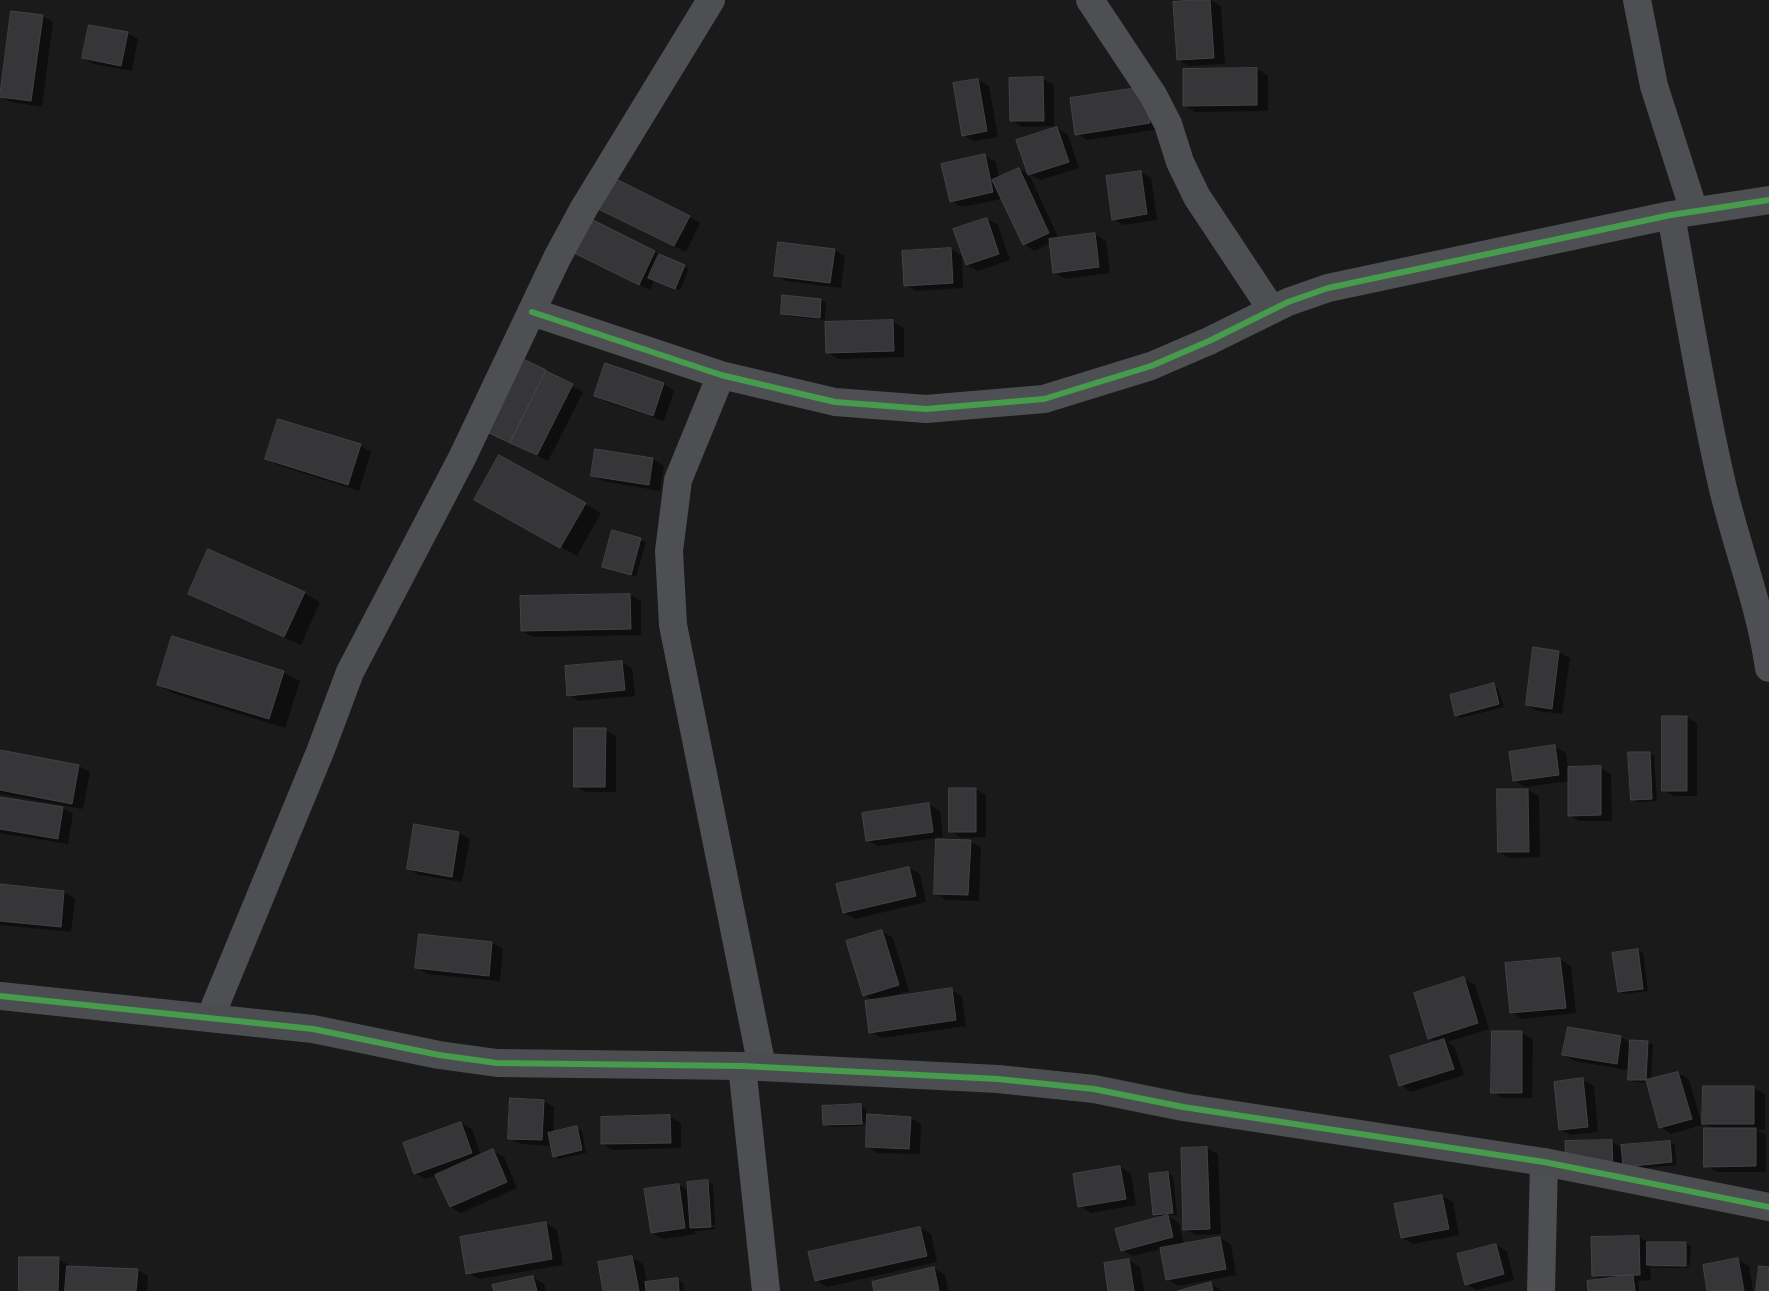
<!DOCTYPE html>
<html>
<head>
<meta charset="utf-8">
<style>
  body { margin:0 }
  canvas { display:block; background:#1a1a1a }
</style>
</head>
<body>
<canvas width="1769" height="1291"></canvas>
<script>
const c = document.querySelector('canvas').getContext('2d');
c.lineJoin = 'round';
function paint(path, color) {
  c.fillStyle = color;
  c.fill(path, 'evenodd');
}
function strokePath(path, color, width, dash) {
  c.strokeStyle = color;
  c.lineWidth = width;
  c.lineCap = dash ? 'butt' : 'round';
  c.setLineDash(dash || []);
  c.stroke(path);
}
const shadow = new Path2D(`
  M1210,0L1221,6L1225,64L1189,66L1178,60Z
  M12,12L42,16L53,22L42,107L11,102L0,96Z
  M127,33L138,39L132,71L94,64L84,58Z
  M1257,69L1268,76V111L1195,112L1184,105Z
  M1043,79L1054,85V126L1022,127L1011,120V80Z
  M978,80L989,86L998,137L974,141L963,135L955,84Z
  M1144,88L1160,129L1087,140L1077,134Z
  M1057,128L1068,135L1079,168L1040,180L1029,174L1059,239L1095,234L1106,241L1110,273L1065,279L1054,272L1051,243L1034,251L1024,244L1002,199L962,207L951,201L985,156L996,162L999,179L1019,169L1029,175L1018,141Z
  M1140,172L1151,178L1157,220L1124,225L1113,219Z
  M605,212L689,217L700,223L686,252Z
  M987,219L998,225L1010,260L978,271L967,265Z
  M951,249L962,256L963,288L916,291L905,285Z
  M834,250L845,256L841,288L786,281L775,275Z
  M655,252L689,269L680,290L654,280L650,290L586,259Z
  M821,300L826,303L825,320L787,316L782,314Z
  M893,322L904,328V357L838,359L827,352Z
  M522,360L583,392L548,461L497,436Z
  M606,365L664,384L674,391L664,421L607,402L596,396Z
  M360,445L371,452L359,491L278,465L267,459Z
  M596,450L653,459L664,466L660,491L603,481L592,475Z
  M585,504L601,513L577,556L492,509Z
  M613,532L646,542L636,577L604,566Z
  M304,593L320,602L301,645L206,603L190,594Z
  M630,595L641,601V635L533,637L522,631V597Z
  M1535,649L1559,652L1570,658L1562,714L1538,711L1527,705Z
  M621,662L632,668L635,696L579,701L569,695Z
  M283,672L300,681L285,728L175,694L158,685Z
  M1493,685L1498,688L1504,707L1461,718L1456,715Z
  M1686,717L1697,723V796H1674L1663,790Z
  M605,730L616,736V792H586L575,786Z
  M1555,747L1566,753L1568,768H1601L1611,774L1612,821H1580L1569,815V781L1525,787L1514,780Z
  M0,751L79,766L90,772L83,809L0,794Z
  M1649,753L1654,756L1657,801L1637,802L1632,799Z
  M975,789L986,795V837L961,838L951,831Z
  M1528,790L1539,796L1540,857L1510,858L1499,852Z
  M0,798L62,808L73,814L68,844L0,833Z
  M929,804L940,811L943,837L878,846L867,840Z
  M415,826L459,833L470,839L462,882L419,875L408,869Z
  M970,841L981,847L979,901L946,900L935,893Z
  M909,868L920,874L926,902L855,919L845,913Z
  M0,886L64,892L75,899L71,932L0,925Z
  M882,931L893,938L909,991L889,997V999L951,990L962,996L966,1026L882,1038L871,1032L874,1001L864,995Z
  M420,936L492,943L503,949L500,981L427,974L417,967Z
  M1638,950L1643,953L1648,991L1624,994L1619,991Z
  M1560,959L1571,966L1576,1013L1522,1019L1511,1012Z
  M1464,979L1475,985L1489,1029L1447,1042L1454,1046L1464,1075L1411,1092L1401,1085L1437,1042L1429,1038Z
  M1569,1028L1621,1037L1631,1043L1648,1042L1653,1045L1651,1080L1678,1073L1689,1079L1702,1125L1671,1134L1661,1127L1648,1083L1634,1082L1629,1079L1630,1064H1628L1627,1070L1575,1061L1564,1055Z
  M1493,1033H1522L1533,1039L1532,1098H1503L1492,1092Z
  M1583,1080L1594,1086L1598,1132L1571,1135L1560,1129Z
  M1754,1088L1765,1094V1130H1757L1766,1135V1172H1717L1706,1166L1715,1129L1704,1123Z
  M543,1101L554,1107L553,1133L576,1128L582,1131L586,1153L559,1159L554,1156L552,1146L521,1144L510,1138Z
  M861,1106L866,1109V1116L910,1118L921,1124L920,1154L878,1153L867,1146L868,1125L857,1119L856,1122L864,1126L829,1127L824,1124V1107Z
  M670,1117L681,1123V1148L613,1150L602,1144Z
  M461,1123L472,1129L481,1156L493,1151L504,1157L517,1188L461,1213L451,1207L437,1175L426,1179L415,1173Z
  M1612,1142L1622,1148L1670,1142L1675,1145L1676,1165L1578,1175Z
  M1207,1148L1218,1154L1221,1234L1196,1235L1185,1229L1182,1149Z
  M1120,1167L1131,1173L1136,1205L1091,1213L1080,1206Z
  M1168,1173L1173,1176L1177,1215L1168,1216L1179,1223L1184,1245L1220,1238L1231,1244L1236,1275L1178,1286L1167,1279L1161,1249L1133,1256L1122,1250L1161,1218L1155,1214Z
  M708,1182L713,1184L715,1225L695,1227V1229L715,1227L716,1229L695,1231L696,1234L663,1239L652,1233L679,1185L689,1191Z
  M1442,1196L1453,1202L1459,1235L1413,1244L1402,1238Z
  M546,1223L557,1230L563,1265L479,1279L468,1273Z
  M920,1228L931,1234L937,1262L827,1287L816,1280Z
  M1639,1237L1649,1243H1686L1691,1246L1690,1265L1652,1264V1267L1650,1266L1651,1280L1638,1281L1639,1291H1590L1602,1280L1593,1275Z
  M1496,1245L1507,1251L1514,1280L1477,1290L1466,1284Z
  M632,1258L643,1264L647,1283L678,1280L683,1283L684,1291H604Z
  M58,1259L69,1265V1267L137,1270L148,1276L147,1291H20Z
  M1129,1260L1140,1267L1144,1291H1109Z
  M1738,1260L1749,1266L1753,1291H1708Z
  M1652,1267H1690V1268H1653Z
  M934,1268L945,1275L948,1291H875Z
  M533,1277L544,1284L546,1291H495Z
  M1211,1284L1222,1291H1183Z`);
const building = new Path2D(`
  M1193,0H1210L1214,58L1177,60L1173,2Z
  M11,11L43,15L31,101L0,97Z
  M89,25L128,32L121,66L82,58Z
  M1257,68V105L1183,106V69Z
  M1043,77L1044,121H1010L1009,78Z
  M978,79L987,131L962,136L953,83Z
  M1144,87L1150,123L1075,135L1070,98Z
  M1057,127L1069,162L1028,175L1016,140Z
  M985,154L993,192L950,202L941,164Z
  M1019,168L1049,233L1023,245L992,180Z
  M1141,171L1147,214L1112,220L1106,176Z
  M608,175L690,216L674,246L592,206Z
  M987,218L999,254L966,265L953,229Z
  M591,219L655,251L639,285L574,253Z
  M1095,233L1099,267L1053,273L1049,239Z
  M778,242L835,249L830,283L774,276Z
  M951,248L953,283L904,286L902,251Z
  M659,254L685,265L675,289L648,278Z
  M782,295L821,299L820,318L781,314Z
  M893,320L894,351L826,353L825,322Z
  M521,358L546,370L510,443L485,431Z
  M605,363L664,383L653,416L594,396Z
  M546,371L573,384L537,455L510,443Z
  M278,419L361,444L348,485L265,459Z
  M595,449L653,458L649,485L591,476Z
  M499,455L586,503L560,548L474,500Z
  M612,530L641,538L631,575L602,567Z
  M208,549L305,592L284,637L188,594Z
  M630,594L631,629L521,631L520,596Z
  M172,636L284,671L269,719L157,685Z
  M1533,647L1559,651L1552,709L1526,705Z
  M622,661L625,690L567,696L565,666Z
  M1494,683L1499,704L1455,716L1450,695Z
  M1662,716H1687V791H1662Z
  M574,728H606L605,787H574Z
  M1555,745L1559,775L1513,781L1509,752Z
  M0,750L79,765L72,804L0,790Z
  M1628,752H1650L1652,799L1631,800Z
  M1601,766V815L1568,816V767Z
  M949,788H976V832H949Z
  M1497,789H1528L1529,852H1498Z
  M0,797L63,807L58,839L0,829Z
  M929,803L933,832L866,841L862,813Z
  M414,824L459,832L452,877L407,869Z
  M936,839L971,840L968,895L934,894Z
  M909,867L916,896L843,913L836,884Z
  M0,884L64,891L61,927L0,921Z
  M882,930L899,985L863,996L846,941Z
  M419,934L492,942L489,976L415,968Z
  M1638,949L1643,989L1618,992L1612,953Z
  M1560,958L1566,1008L1510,1013L1505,963Z
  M1464,977L1478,1023L1428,1039L1414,993Z
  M952,988L956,1020L869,1033L865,1001Z
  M1568,1027L1621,1036L1617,1064L1562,1055Z
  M1492,1031H1522V1093H1491Z
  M1444,1039L1454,1069L1399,1086L1390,1056Z
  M1630,1040L1648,1041L1646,1080H1628Z
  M1678,1072L1692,1119L1659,1128L1646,1080Z
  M1583,1078L1588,1127L1559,1130L1554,1082Z
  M1703,1086H1754V1124H1702Z
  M510,1098L544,1100L542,1140L508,1139Z
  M861,1104L862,1124L823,1125L822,1106Z
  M867,1114L911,1117L909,1149L866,1147Z
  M670,1115L671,1143L601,1144V1117Z
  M461,1122L472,1153L414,1174L403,1143Z
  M577,1126L582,1150L553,1157L548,1133Z
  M1704,1128H1756V1166L1704,1167Z
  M1612,1140L1613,1169L1566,1170L1565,1141Z
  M1670,1141L1672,1162L1623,1167L1621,1145Z
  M1207,1147L1210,1229L1183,1230L1181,1148Z
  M493,1149L507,1182L450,1207L435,1175Z
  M1120,1166L1126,1199L1078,1207L1073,1174Z
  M1168,1172L1173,1213L1153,1215L1149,1174Z
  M708,1180L711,1227L690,1228L687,1182Z
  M679,1184L685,1228L651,1233L644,1189Z
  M1442,1195L1449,1229L1401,1238L1394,1204Z
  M1168,1215L1173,1237L1121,1251L1115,1229Z
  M546,1222L552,1259L466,1274L460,1237Z
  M920,1227L927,1256L815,1281L808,1252Z
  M1639,1236L1640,1275L1592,1276L1591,1237Z
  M1220,1237L1226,1269L1166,1280L1160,1248Z
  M1647,1242H1686V1266L1647,1265Z
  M1496,1244L1504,1274L1465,1285L1457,1254Z
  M632,1256L639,1291H603L598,1262Z
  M19,1257H59L58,1291H19Z
  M1738,1258L1744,1291H1707L1703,1265Z
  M1129,1259L1134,1291H1108L1104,1263Z
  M67,1266L138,1269L136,1291H65Z
  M1759,1266L1769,1267V1291H1756Z
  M934,1267L939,1291H874L872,1282Z
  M1633,1275L1635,1291H1588L1587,1281Z
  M533,1276L537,1291H494L492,1285Z
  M678,1278L679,1291H646L645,1282Z
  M1211,1282L1213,1291H1178Z`);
const street = new Path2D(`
  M1090,0L1153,95L1168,124L1180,162L1197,197L1272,310
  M1637,0L1654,86L1694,211
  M1671,215C1687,304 1701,393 1721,480C1735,543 1760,604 1769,668
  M532,312L721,375L835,402L926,409L1044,399L1151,366L1209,341L1288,302L1328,288L1671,215L1769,200
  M721,375L678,480L669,551L673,625L762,1067
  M210,1018L320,752L350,672L462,458L557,258L584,208L711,0
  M742,1066L766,1291
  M1541,1291L1544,1162`);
const secondary = new Path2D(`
  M0,996L313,1029L439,1055L497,1063L742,1066L998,1079L1094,1089L1183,1107L1544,1162L1769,1207`);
const cycleway = new Path2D(`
  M532,312L721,375L835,402L926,409L1044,399L1151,366L1209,341L1288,302L1328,288L1671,215L1769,200
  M0,996L313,1029L439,1055L497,1063L742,1066L998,1079L1094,1089L1183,1107L1544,1162L1769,1207`);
paint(shadow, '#0007');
paint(building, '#363638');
strokePath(building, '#424346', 1);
strokePath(street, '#4e4f53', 28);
strokePath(secondary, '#4c4d51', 28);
strokePath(cycleway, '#469c4c', 6);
</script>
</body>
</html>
